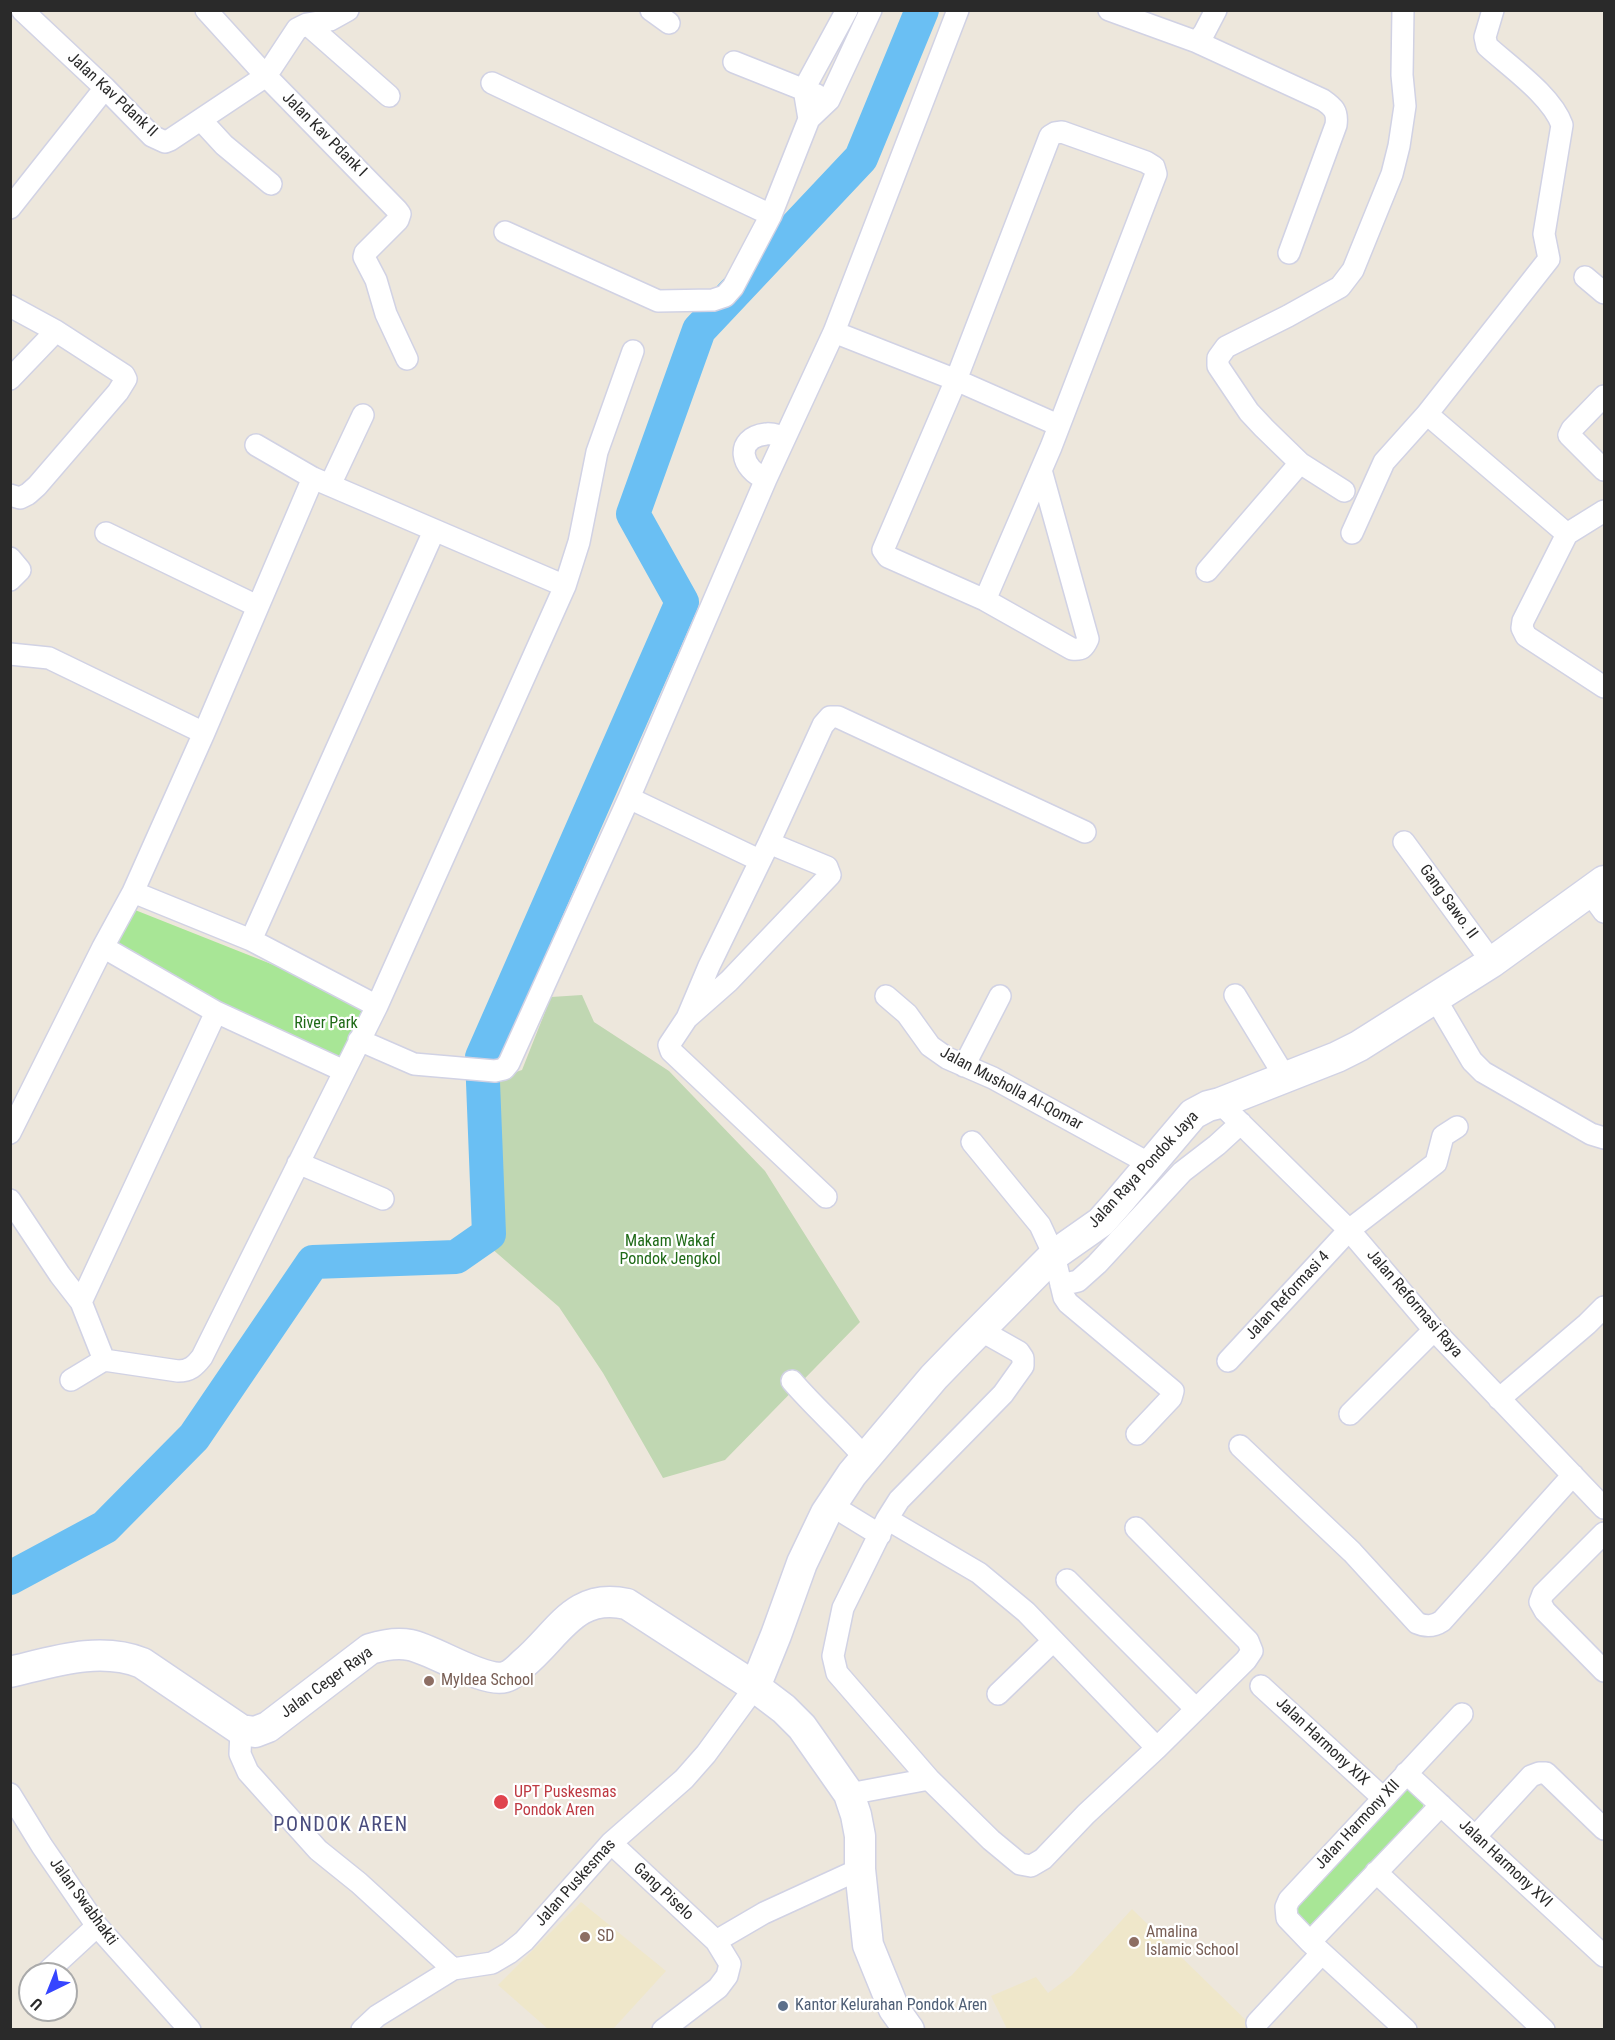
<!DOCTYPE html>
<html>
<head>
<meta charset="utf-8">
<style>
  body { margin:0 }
  #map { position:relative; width:1615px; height:2040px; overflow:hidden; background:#ede7dc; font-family:"Roboto Condensed",sans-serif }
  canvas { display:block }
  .frame { position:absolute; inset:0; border:12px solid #2a2a2a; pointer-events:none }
  .north { position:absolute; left:18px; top:1962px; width:60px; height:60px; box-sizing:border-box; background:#fff; border:2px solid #aaa; border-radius:50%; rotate:223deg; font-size:16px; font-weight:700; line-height:24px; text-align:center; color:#2a2a2a }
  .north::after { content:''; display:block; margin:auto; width:21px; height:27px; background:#3645ff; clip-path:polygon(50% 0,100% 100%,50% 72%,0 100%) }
</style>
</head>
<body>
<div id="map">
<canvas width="1615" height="2040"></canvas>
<div class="frame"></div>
<div class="north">U</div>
</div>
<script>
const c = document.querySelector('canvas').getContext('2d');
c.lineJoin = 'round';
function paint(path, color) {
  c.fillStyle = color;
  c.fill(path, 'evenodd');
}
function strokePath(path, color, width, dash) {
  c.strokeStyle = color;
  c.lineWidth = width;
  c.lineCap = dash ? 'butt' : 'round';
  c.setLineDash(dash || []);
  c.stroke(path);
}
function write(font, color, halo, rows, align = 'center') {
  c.font = font + ' "Roboto Condensed",sans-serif';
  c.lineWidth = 4.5;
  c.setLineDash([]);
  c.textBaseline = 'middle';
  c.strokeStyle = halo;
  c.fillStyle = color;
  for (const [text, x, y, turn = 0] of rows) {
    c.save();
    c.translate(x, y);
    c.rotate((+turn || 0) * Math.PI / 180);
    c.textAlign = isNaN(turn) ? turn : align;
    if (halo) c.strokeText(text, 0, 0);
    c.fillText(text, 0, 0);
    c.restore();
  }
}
const education = new Path2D(`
  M581,1902L666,1971L613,2029H548L498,1985Z
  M1132,1909L1255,2029H1007L991,1996L1036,1977L1048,1993L1072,1975Z`);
const green = new Path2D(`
  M125,906L377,1006L344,1071L103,947Z
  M1406,1785L1424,1802L1422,1810L1315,1926H1309L1290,1910Z`);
const cemetery = new Path2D(`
  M582,995L594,1022L669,1071L765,1171L860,1322L725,1460L663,1478L603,1373L559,1307L491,1248L474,1086L522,1070L551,997Z`);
const river = new Path2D(`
  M10,1578L105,1527L194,1437L313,1262L456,1257L489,1234L482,1057L682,602L633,514L699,330L861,158L922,10`);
const street = new Path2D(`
  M22,10L105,88L152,136L165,142L170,140L266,76L297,29L307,24L330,20L348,10
  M206,10L266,76L397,210L400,214L398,220L365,253L364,257L376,280L386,314L407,359
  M651,10L669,23
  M1109,10L1197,42L1204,33L1216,10
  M1493,10L1485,37L1487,46C1510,67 1552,96 1562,125L1544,234L1549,259L1427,414L1567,534
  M307,24L389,96
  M1197,42L1323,100C1333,107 1338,111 1336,125L1289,253
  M734,62L817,95
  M492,83L771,215
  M809,119L804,89L847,10
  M201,120L224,145L271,184
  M10,208L105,88
  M505,232L658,301L713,300L725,296L733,287L771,215L809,119L829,100L871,10
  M1585,277L1604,293
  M10,306L56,331L124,375L126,379L118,392L37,486L28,494L20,498L10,495
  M834,332L956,380L1058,425
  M10,379L56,331
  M1604,396L1572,429L1569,435L1604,470
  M256,445L313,478L565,586
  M766,479C741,470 733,438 766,434C772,433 779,436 785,437
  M330,485L363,415
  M1344,491L1300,463L1264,428L1249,412L1218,366V358L1226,347L1288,316L1340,287L1353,270L1392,174L1399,146L1405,106L1402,75L1403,10
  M1604,511L1567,534L1523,621L1522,628L1526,636L1604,687
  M106,533L257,606
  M1352,533L1384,462L1427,414
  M10,558L20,570L10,580
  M1207,571L1300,463
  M985,600L1051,447L1156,174L1154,167L1146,162L1062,132L1055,133L1050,136L956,380L883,550L888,557L985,600L1072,649C1082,650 1084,648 1088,639L1041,470
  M10,654L49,658L204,733
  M629,798L759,860
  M1404,842L1492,962
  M769,843L827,867L830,875L729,981L687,1018L669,1045L671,1051L826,1197
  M133,892L204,733L313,478
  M1590,893L1604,912
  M251,940L434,531
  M103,947L216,1012L344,1071
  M1235,995L1285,1077
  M886,996L907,1014L930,1046L947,1058L993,1078L1150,1164
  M1435,998L1472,1061L1483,1072L1591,1134L1604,1138
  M687,1018L709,966L769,843L823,725L830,717H838L1085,832
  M359,1040L414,1064L495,1071L504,1069L509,1063L629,798L766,479L834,332L958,10
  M964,1066L1000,996
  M1220,1103L1349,1230L1434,1330L1604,1508
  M10,1133L103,947L133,892L251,940L377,1006
  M972,1142L1040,1225L1054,1255L1064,1297L1068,1303L1173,1391L1171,1398L1137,1434
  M298,1163L383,1199
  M10,1200L60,1275L81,1302
  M1061,1285L1078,1281L1097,1264L1182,1172L1217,1145L1241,1123
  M104,1360L178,1371C190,1371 195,1366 202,1357L377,1006L565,586L579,542L597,452L633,351
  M1228,1361L1349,1230L1436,1163L1443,1136L1457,1127
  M71,1380L104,1360L81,1302L216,1012
  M792,1381C815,1408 842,1431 865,1458
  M1499,1399L1587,1324L1604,1307
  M1350,1414L1434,1330
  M1240,1446L1352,1552L1417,1623C1426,1627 1433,1627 1442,1621L1573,1475
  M831,1505L880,1535
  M887,1519L979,1573L1026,1612L1157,1748
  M1604,1533L1543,1594L1540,1602L1545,1611L1604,1671
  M1067,1580L1196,1709
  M1261,1686L1383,1798
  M998,1694L1053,1641
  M241,1730L240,1754L248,1772L318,1850L359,1883L453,1969
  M1406,1773L1604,1956
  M929,1779L837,1673L833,1656L843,1608L887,1519L899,1500L1003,1394L1023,1366V1358L1019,1352L980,1330
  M10,1794L42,1846L97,1926L190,2030
  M849,1794L929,1779L991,1840L1020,1864L1031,1866L1043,1859L1086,1814L1157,1748L1246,1660L1252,1651L1248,1641L1136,1528
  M1475,1837L1531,1776L1539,1773H1546L1604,1829
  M611,1843L716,1941L730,1964L727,1976L718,1988L663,2030
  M1376,1872L1544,2030
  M716,1941L764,1913L860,1869
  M1310,1942L1441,1805
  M45,1974L97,1926
  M1257,2023L1322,1953
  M362,2030L377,2016L453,1969L492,1963L509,1953L524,1941L611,1843L684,1779L706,1754L755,1687
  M1406,2030L1310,1942L1287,1918L1286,1907L1289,1900L1462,1714`);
const secondary = new Path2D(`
  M10,1672C53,1662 99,1646 142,1663L241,1730L255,1732L268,1727L370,1649C383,1645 396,1642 410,1645C435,1650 483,1683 505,1677C512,1675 518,1669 523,1664C559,1634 574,1592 627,1604L755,1687L784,1709L802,1727L849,1794L856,1815L860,1836V1869L868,1945L894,2009L909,2030
  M755,1687L776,1635L802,1563L826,1513L852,1474L934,1377L965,1345L1054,1255L1101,1222L1116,1205L1193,1114L1208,1106L1220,1103L1337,1057L1359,1046L1492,962L1604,881`);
const markers = [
  [429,1681,6,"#8d6e63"],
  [501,1802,8,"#e0444e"],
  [585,1937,6,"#8d6e63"],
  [1134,1942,6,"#8d6e63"],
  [783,2006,6,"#5c6f8a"]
];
const streetNames = [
  ["Jalan Kav Pdank II",112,95,43],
  ["Jalan Kav Pdank I",324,135,45],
  ["Gang Sawo. II",1448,902,54],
  ["Jalan Musholla Al-Qomar",1011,1089,28],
  ["Jalan Raya Pondok Jaya",1144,1170,-47],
  ["Jalan Reformasi 4",1288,1296,-47],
  ["Jalan Reformasi Raya",1414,1304,49],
  ["Jalan Ceger Raya",327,1683,-36],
  ["Jalan Harmony XIX",1322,1742,43],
  ["Jalan Harmony XII",1358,1825,-47],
  ["Jalan Harmony XVI",1505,1864,43],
  ["Jalan Puskesmas",576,1883,-48],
  ["Gang Piselo",663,1892,43],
  ["Jalan Swabhakti",83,1902,54]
];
const parkNames = [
  ["River Park",326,1024],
  ["Makam Wakaf",670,1242],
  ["Pondok Jengkol",670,1260]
];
const educationNames = [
  ["MyIdea School",441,1681],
  ["Amalina",1146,1933],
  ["Islamic School",1146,1951],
  ["SD",597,1937]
];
const healthNames = [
  ["UPT Puskesmas",514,1793],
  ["Pondok Aren",514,1811]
];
const serviceNames = [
  ["Kantor Kelurahan Pondok Aren",795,2006]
];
const quarterNames = [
  ["PONDOK AREN",341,1826]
];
paint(education, '#efe7ca');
paint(green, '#a8e696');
paint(cemetery, '#c0d7b2');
strokePath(river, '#6abff3', 34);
strokePath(street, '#d1d2e4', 24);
strokePath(secondary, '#d1d2e4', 33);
strokePath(street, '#fff', 21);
strokePath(secondary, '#fff', 30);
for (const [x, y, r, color] of markers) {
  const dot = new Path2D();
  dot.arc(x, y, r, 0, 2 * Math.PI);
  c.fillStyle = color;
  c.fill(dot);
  strokePath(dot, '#fff', 2);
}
write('16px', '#2a2a2a', '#fff', streetNames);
write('16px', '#1f6a17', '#fff', parkNames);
write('16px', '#785e54', '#fff', educationNames, 'left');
write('16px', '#be3a42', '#fff', healthNames, 'left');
write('16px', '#4e5e75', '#fff', serviceNames, 'left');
c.letterSpacing = '1.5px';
write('20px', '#494c7d', '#fff', quarterNames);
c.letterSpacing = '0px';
</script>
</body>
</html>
